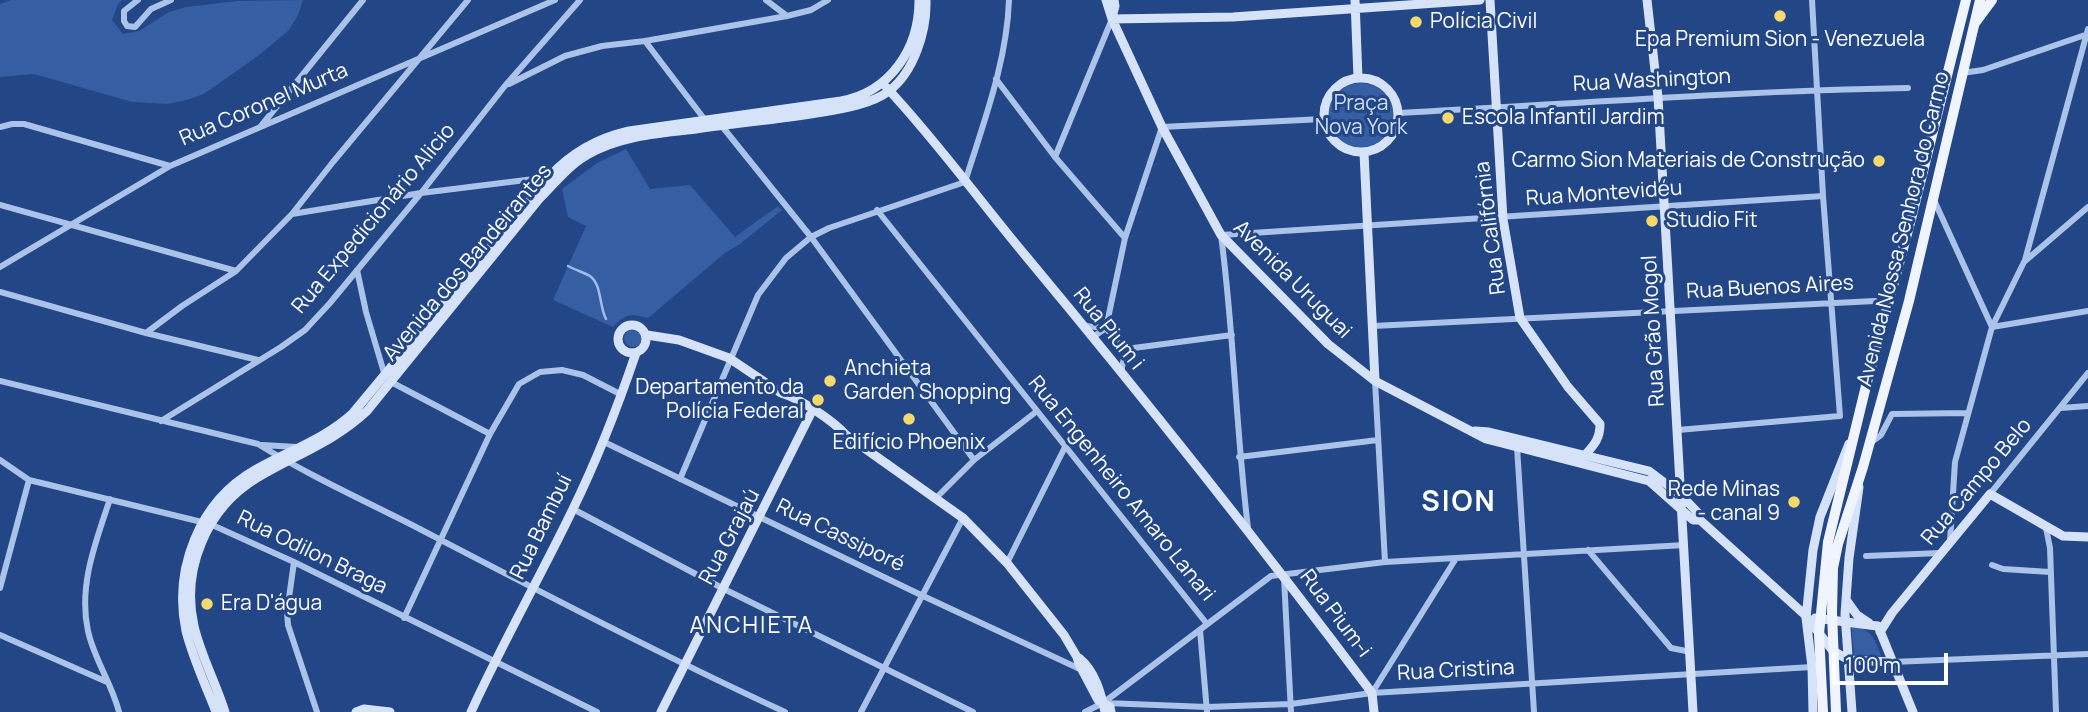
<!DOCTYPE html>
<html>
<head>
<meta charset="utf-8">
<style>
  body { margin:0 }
  #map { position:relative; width:2088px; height:712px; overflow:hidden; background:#224686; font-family:Manrope,sans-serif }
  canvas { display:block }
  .scale { position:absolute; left:1832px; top:653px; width:116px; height:32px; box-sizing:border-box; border:4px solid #fff; border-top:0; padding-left:9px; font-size:21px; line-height:24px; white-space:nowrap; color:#fff; -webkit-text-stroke:5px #224686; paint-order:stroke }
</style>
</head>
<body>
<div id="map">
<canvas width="2088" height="712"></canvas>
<div class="scale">100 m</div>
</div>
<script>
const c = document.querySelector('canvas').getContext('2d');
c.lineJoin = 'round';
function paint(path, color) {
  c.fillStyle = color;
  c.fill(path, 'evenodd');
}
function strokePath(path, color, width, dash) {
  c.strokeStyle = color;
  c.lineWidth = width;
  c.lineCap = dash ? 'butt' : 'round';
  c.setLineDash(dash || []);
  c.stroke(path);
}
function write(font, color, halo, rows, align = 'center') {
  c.font = font + ' Manrope,sans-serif';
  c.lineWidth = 6;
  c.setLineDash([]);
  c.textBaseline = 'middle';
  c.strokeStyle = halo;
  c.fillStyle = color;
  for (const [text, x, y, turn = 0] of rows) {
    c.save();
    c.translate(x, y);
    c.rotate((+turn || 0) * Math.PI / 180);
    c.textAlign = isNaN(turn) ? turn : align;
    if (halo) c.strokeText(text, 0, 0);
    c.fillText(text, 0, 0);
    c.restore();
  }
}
const green = new Path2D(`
  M11,0H122L118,4L112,20L123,34L139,31L169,12L186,7L237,1L303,0L298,15L289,30L262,53L204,94L187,100L168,104L132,102L34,74L0,77V4Z
  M1328 116a33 33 0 1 1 66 0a33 33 0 1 1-66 0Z
  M626,149L650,189L690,185L735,237L778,206L782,210L740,244L725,253L648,318C629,313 626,314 613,327L553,300L586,226L568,217L562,189L597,163Z
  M624 338a9 9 0 1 1 18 0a9 9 0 1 1-18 0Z
  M1851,625C1870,628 1876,639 1881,656L1854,655Z`);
const stream = new Path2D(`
  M568,266C575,270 583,272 590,276C602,285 599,306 606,319`);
const street = new Path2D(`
  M138,0L124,11V21L127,26L135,27L151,9L171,0
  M766,0L787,16
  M645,41L705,120
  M1962,73L1983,70L2085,35
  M996,79L1055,157L1125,238
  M509,84L565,56L602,46L645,41L787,16L811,10L828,0
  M1399,113C1569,104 1738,91 1908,88
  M721,125L811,237L974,460
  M261,126L363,0
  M0,127L12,124H24L170,166
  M1055,157L1112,19
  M1934,200L1992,327L2088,311
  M0,205L236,271
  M877,210L1207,624
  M292,214L421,193L550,177
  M2025,260L2088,29
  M0,267L170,166L555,0
  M357,270L366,312L385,376
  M0,292L146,333L258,360
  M1085,326L1106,328
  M1373,326L1875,301
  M1106,328L1120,345L1126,349L1232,335
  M146,333L182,306L236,271L292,214L333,162L468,0
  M1093,337L1106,328L1125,238L1162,127L1323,119
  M1121,372L1126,349
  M0,381L258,444C308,475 361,499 414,526C537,590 659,654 785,712
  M1375,381L1385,562
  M391,382L490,434
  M2061,408L2088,406
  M161,421L281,347L305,330L330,303L421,193L504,87L580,0
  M1678,430L1840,416L1823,196L1812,0
  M602,441L921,595L1082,670
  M1870,443L1881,435L1892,414L1967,413
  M262,445L297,447
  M1517,447L1534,712
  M1239,457L1378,440
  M0,460L29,480L210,524L294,562L597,712
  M680,479L758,295L786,258L811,237L829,228L965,182C983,124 1007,62 1009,0
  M1990,494L2088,373
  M110,499C96,541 78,586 88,631C94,659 112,684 119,712
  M935,499L974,460L1037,411
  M573,509L722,588L973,712
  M1248,528C1236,431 1234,333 1221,235L1823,196
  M2046,528L2050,548L2056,712
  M1950,541L1955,462L1992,327L2024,262L2088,207
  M1588,550L1671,648L1691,652
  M1866,556L1941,553
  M294,562L287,612L288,625L317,712
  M1007,563L1065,447
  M1992,565L2003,569L2050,572
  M1284,578L1291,712
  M0,588L29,480
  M404,618L490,434L519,384L540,372L562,370L583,375L622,395
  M1200,630L1207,712
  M0,635L107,682
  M1892,662L2088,654
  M1372,693L1455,560
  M1105,703L1207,707L1291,704L1372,693L1812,667
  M861,712L963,518
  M1085,712L1103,703L1271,576L1385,562L1685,545`);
const secondary = new Path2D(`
  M1106,0L1112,19L1162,127L1221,235L1328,344L1375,381L1486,439L1649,481L1693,520H1700
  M1355,0L1358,78
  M1490,0L1503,219L1520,318L1568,387L1600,424C1600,438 1595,444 1586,454
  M1647,0L1658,97L1693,712
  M1112,17L1115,6L1114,0
  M1112,19L1233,17L1480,0
  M1324 115a37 37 0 1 1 74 0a37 37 0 1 1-74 0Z
  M886,87C936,140 979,200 1025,255C1144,398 1260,544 1372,693L1374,712
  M1364,153L1375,381
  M618 339a14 14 0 1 1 28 0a14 14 0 1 1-28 0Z
  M647,335L679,340L729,358L781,393C801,399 832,420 846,435L963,518L1007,563L1064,635L1077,657L1079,664L1098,700L1110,707L1111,712
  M1475,431L1489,432L1649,471L1682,496L1699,514L1700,520L1804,614L1833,651L1849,660L1892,662
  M1847,601L1857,615L1869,623
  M1815,618L1877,626
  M1878,626L1913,712
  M1880,632L1892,613L1990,494L2063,536L2088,537
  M1079,658C1095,671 1101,693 1105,712
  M216,712C206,686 193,659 186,631C173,569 199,502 255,470C288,451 325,439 353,413L549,177C570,154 598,138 629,131L841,101C890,92 919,49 919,0
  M225,712C216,683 201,656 194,626C181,569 207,508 257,478C295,455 334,442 367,411L540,198C555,183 569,165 587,155C619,136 660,133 696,129C738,123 781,119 823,112C843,109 872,104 889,91C914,72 927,31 926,0
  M356,712L364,709L390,712
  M471,712C502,644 539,579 572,511C597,460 618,406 636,353
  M661,712L810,415
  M1813,712L1812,667L1806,618L1813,550L1820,517L1849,444
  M1852,712L1845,614L1849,558L1859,487`);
const primary = new Path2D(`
  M1975,23L1992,0
  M1823,712L1819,634L1828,542L1866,386L1911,219L1966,0
  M1836,712L1832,613L1833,568L1838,544L1863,467L1909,301L1980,0`);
const markers = [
  [1780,16,7,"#f6d96d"],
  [1416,22,7,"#f6d96d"],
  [1448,118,7,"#f6d96d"],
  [1879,161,7,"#f6d96d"],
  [1652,221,7,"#f6d96d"],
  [830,381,7,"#f6d96d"],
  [818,400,7,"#f6d96d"],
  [909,419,7,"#f6d96d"],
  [1794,502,7,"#f6d96d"],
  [207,604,7,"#f6d96d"]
];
const poiNames = [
  ["Polícia Civil",1430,22],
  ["Epa Premium Sion - Venezuela",1780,40,"center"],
  ["Escola Infantil Jardim",1462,118],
  ["Carmo Sion Materiais de Construção",1865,161,"right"],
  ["Studio Fit",1666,221],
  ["Anchieta",844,369],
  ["Garden Shopping",844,393],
  ["Departamento da",804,388,"right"],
  ["Polícia Federal",804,412,"right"],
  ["Edifício Phoenix",909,443,"center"],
  ["Rede Minas",1780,490,"right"],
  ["- canal 9",1780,514,"right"],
  ["Era D'água",221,604]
];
const streetNames = [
  ["Rua Washington",1652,81,-3],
  ["Rua Coronel Murta",264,105,-23],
  ["Rua Montevidéu",1604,194,-4],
  ["Rua Expedicionário Alicio",374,219,-50],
  ["Rua Califórnia",1491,228,-97],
  ["Avenida Nossa Senhora do Carmo",1904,229,-76],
  ["Avenida dos Bandeirantes",468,263,-50],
  ["Avenida Uruguai",1292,280,45],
  ["Rua Buenos Aires",1770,288,-3],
  ["Rua Pium i",1108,329,51],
  ["Rua Grão Mogol",1654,331,-93],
  ["Rua Campo Belo",1977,482,-50],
  ["Rua Engenheiro Amaro Lanari",1121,489,51],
  ["Rua Bambuí",542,527,-64],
  ["Rua Cassiporé",840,536,26],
  ["Rua Grajaú",730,537,-62],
  ["Rua Odilon Braga",312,553,26],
  ["Rua Pium-i",1335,614,53],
  ["Rua Cristina",1456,671,-3]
];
const parkNames = [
  ["Praça",1361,104],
  ["Nova York",1361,128]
];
const neighbourhoodNames = [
  ["ANCHIETA",752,627]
];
const districtNames = [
  ["SION",1459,503]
];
paint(green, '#355ea3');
strokePath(stream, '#9fbceb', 2.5);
strokePath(street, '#abc3e9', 6);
strokePath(secondary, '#d6e2f8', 9);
strokePath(primary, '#eff4fe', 10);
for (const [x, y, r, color] of markers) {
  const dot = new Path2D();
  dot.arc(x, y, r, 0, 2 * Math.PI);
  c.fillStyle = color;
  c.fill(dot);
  strokePath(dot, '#224686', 2.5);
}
write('21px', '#fff', '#224686', poiNames, 'left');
write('21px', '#fff', '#224686', streetNames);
write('21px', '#d0def7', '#224686', parkNames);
c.letterSpacing = '2px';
write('23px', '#fff', '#224686', neighbourhoodNames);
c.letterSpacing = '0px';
c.letterSpacing = '2px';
write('bold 28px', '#fff', '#224686', districtNames);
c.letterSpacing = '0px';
</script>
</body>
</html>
